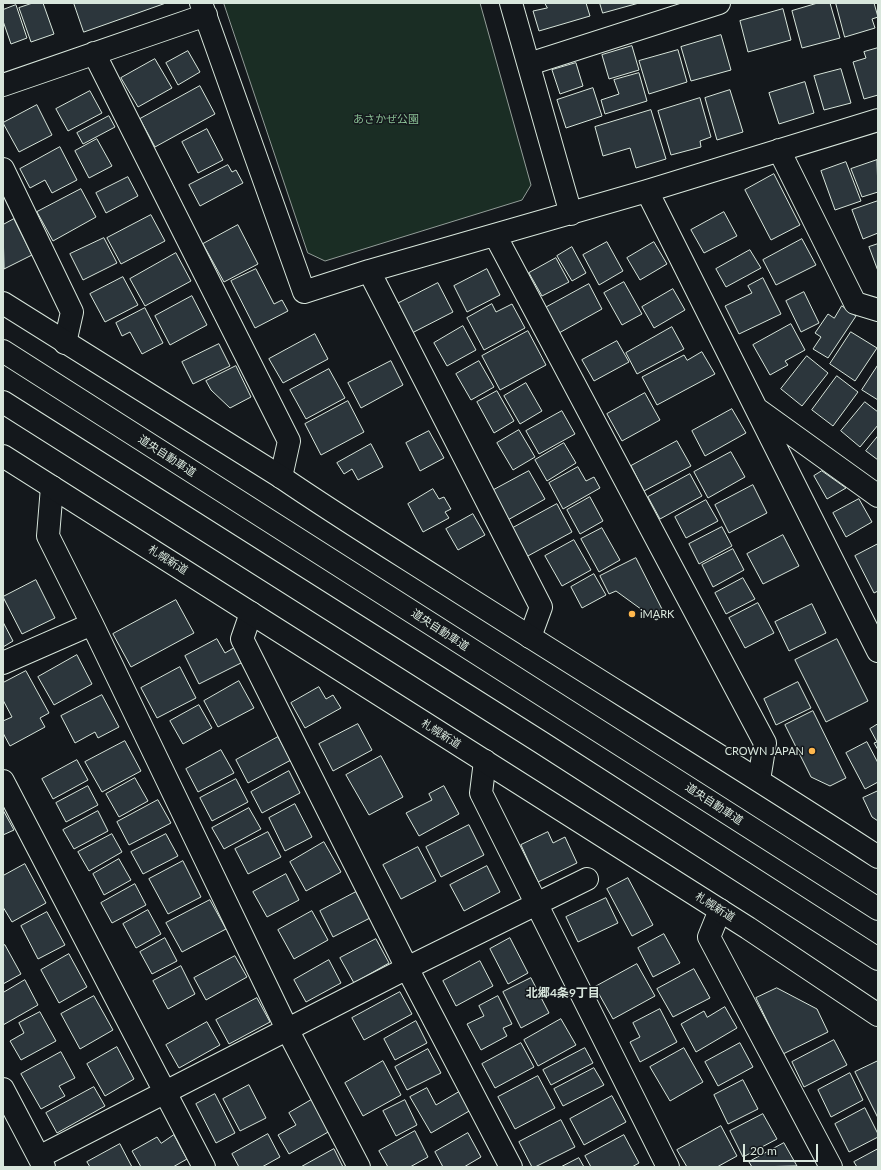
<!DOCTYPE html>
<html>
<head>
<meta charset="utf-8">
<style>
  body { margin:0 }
  #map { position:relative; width:881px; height:1170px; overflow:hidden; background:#14181c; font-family:Lato,sans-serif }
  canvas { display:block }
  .frame { position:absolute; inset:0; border:4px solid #d8e6dc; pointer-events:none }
  .scale { position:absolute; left:743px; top:1144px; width:75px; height:18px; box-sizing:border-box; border:2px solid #d8e6dc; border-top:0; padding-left:5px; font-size:12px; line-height:14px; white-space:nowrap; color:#d8e6dc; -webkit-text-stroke:3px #14181c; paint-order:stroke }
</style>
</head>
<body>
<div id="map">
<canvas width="881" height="1170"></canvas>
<div class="frame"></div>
<div class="scale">20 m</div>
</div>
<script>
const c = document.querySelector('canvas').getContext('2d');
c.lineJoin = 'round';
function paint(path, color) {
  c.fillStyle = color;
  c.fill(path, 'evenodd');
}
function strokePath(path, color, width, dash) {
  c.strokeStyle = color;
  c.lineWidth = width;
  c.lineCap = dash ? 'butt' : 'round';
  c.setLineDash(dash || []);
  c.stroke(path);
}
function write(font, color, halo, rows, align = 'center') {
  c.font = font + ' Lato,"Noto Sans JP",sans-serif';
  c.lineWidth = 3;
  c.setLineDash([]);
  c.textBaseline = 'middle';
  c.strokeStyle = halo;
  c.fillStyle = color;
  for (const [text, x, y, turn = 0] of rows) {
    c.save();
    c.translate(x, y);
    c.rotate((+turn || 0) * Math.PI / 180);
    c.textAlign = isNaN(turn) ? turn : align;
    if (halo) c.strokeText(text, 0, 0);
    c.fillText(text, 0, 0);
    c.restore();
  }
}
const green = new Path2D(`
  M224,3H480L531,185L522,200L325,261L308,253Z`);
const building = new Path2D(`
  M33,3H43L54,34L31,42L19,8Z
  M74,3H166L84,32Z
  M545,3H586L590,16L539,31L533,11L547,8Z
  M600,3H639L603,13Z
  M818,3H830L840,38L802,48L792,11Z
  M836,3H874L878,17L872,19L875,28L845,37Z
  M16,5L27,38L11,44L3,21V10Z
  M783,9L791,40L748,52L740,21Z
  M721,35L731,70L691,81L681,47Z
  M632,46L639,70L609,79L602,55Z
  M878,48V95L864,99L853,62L866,58L864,52Z
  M678,50L687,82L649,94L639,61Z
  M188,51L200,72L178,85L166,63Z
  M155,59L172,88L138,107L121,78Z
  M576,63L583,86L560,94L552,70Z
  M841,69L851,103L824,110L814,76Z
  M639,73L647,101L605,114L601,100L619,94L614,80Z
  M805,82L814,113L779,124L769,93Z
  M200,86L215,114L155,147L140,119Z
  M593,88L602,116L566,128L557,100Z
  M730,90L743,132L717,140L705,98Z
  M90,91L102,113L68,131L56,109Z
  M700,98L711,137L700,141L701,147L671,155L658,111Z
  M37,105L52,135L19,152L3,123Z
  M651,110L666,159L636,168L630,148L603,156L595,127Z
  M109,116L115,127L83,144L77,133Z
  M207,129L223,160L198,173L182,142Z
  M97,139L112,166L89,178L75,151Z
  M60,147L77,180L52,193L45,180L30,188L20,169Z
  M877,160L878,192L862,197L851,169Z
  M846,162L861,201L835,210L821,171Z
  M228,165L232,172L236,170L243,183L200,206L189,185Z
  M774,174L800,225L771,240L745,190Z
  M128,177L138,196L106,213L96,193Z
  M81,189L96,217L53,241L37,212Z
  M878,201V233L863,239L852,210Z
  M724,212L737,236L704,253L691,230Z
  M151,215L165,241L121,264L107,238Z
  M14,219L32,255L4,269L3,225Z
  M238,225L258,264L224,282L203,244Z
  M104,238L117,263L83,280L70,254Z
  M802,239L816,265L776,285L763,260Z
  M607,242L623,271L599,285L583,255Z
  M654,242L667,264L640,280L627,258Z
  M878,244V271L869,247Z
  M572,247L586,273L572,281L557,256Z
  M750,250L761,268L726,287L716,269Z
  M176,253L191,281L145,306L130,279Z
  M556,258L569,282L542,296L529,273Z
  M256,269L274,304L282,300L288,311L255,328L231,281Z
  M487,269L500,295L467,312L454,286Z
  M123,277L138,305L105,322L90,294Z
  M763,278L781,314L739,334L725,306L752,293L748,286Z
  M624,282L642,314L622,325L604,293Z
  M438,283L453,312L412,333L397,304Z
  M589,284L602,309L559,333L545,308Z
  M673,289L685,310L654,328L642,307Z
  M804,292L819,323L801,332L786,301Z
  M192,296L207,325L170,345L155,316Z
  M492,304L496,312L512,304L525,328L484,350L467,318Z
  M842,306L856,316L828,358L813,349L821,337L815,333L828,314L834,318Z
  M145,308L163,343L142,354L130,332L122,336L116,323Z
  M791,324L805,350L785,361L788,365L770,375L753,345Z
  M463,326L476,350L447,366L434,343Z
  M672,327L684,349L637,374L626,353Z
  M528,331L546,365L500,390L482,356Z
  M851,332L877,348L855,381L830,364Z
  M315,334L328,359L283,383L269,359Z
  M617,341L629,362L594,381L582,360Z
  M219,344L230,366L193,384L182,362Z
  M702,352L715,374L657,405L642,377L684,355L687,360Z
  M807,356L828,373L802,406L781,389Z
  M391,361L403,385L361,408L348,383Z
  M479,361L494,387L471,400L456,374Z
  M878,365V400L862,390Z
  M236,366L251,397L230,408L211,390L206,381Z
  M329,369L345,398L306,419L290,390Z
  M837,376L858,392L833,426L812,410Z
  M526,383L542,411L520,424L504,396Z
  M497,391L514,421L494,433L477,402Z
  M645,393L660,420L622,441L607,414Z
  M348,401L364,432L321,455L305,424Z
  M865,402L878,412V425L860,447L841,431Z
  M732,409L746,433L705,456L692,431Z
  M562,411L575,434L539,454L526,431Z
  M519,430L535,457L513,470L497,443Z
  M429,431L444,458L420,471L406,443Z
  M878,436V460L866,451Z
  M677,441L691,466L644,491L631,466Z
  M564,443L576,463L547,481L535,460Z
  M371,444L383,467L358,480L352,469L344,474L337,463Z
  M731,452L745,477L708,498L694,472Z
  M578,467L586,481L594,477L600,488L563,509L549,483Z
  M529,471L545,499L506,521L490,492Z
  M822,471L846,488L827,499L814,476Z
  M690,474L702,496L660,519L648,497Z
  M753,485L767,513L729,533L715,505Z
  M433,489L439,499L444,497L451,509L445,512L449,518L423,532L408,504Z
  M590,497L603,521L580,534L567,510Z
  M859,499L872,522L846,537L833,513Z
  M706,500L718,521L686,538L675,517Z
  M557,504L572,532L526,557L511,529Z
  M473,514L485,535L458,550L446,529Z
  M722,527L732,546L699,564L689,544Z
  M602,528L620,560L599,572L581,539Z
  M783,535L799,566L763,584L747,554Z
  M574,540L591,570L562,586L545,556Z
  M878,544V591L874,593L855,556Z
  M733,549L744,570L713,587L702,565Z
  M636,558L665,615L656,620L616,591L609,594L600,576Z
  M594,574L606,595L582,608L571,587Z
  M743,578L755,599L726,614L715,593Z
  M36,580L55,618L22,634L3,597Z
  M176,600L194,633L131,667L113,634Z
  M758,603L774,633L745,648L729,618Z
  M812,604L826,633L789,651L775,622Z
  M3,622L13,641L3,647Z
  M217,639L225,653L237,646L245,661L199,684L185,656Z
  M837,639L868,701L826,722L795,660Z
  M77,655L92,684L54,705L38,677Z
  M180,667L196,698L157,718L141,688Z
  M26,671L49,713L40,718L45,727L10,746L3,733V721L12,717L3,700V683Z
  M239,681L254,708L218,727L204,701Z
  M798,682L811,708L776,725L764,699Z
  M319,687L326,699L333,695L341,708L305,728L291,703Z
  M102,695L119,727L98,738L95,732L75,743L61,716Z
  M199,705L212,728L183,744L170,721Z
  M813,711L846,778L830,786L811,777L785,725Z
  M358,724L372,750L333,771L319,744Z
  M878,724V750L874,743L877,742L870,729Z
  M278,737L291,760L248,783L236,760Z
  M125,741L141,771L102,792L85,762Z
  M867,742L878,763V782L865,789L846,753Z
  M221,750L234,773L198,792L186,769Z
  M381,756L403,797L369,815L346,775Z
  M77,760L88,780L53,799L42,779Z
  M289,771L300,793L262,813L251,792Z
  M135,778L148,801L119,817L106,794Z
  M236,779L248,802L212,821L200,798Z
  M88,786L98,805L66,822L56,803Z
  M444,786L459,814L419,836L406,813L432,800L429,794Z
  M878,791V821L872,817L863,798Z
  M158,800L171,823L129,845L117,822Z
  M295,804L312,837L285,851L269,818Z
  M249,808L261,829L224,849L212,828Z
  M3,810L14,830L3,835Z
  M98,811L108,831L74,849L63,830Z
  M469,825L484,855L441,877L426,847Z
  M268,832L281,857L248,874L235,849Z
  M548,832L553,843L565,837L577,863L538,882L521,845Z
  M112,834L122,852L89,871L78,852Z
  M166,834L178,856L143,874L131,852Z
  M324,842L341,872L306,891L290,862Z
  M418,847L436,881L401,899L383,865Z
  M119,859L131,880L104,895L93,874Z
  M183,861L201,897L168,914L149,879Z
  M25,864L46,903L12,922L3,907V876Z
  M487,866L500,892L464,911L450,885Z
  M286,874L299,900L267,917L253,892Z
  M628,878L653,925L632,936L607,889Z
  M135,884L146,905L112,923L101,903Z
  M356,892L370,918L333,937L320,911Z
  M606,898L618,923L578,942L566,917Z
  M210,900L226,929L182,952L166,923Z
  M148,910L161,934L136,948L123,924Z
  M312,911L328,940L294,959L278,930Z
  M47,912L65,945L38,959L21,926Z
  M664,934L680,963L653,977L638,948Z
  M165,938L177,961L152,974L140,952Z
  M510,938L528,973L508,984L490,949Z
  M376,939L389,963L354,983L340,958Z
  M5,945L21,974L3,984V946Z
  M69,954L87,987L59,1003L41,970Z
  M235,956L247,977L206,1000L194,978Z
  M329,960L341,983L306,1002L294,980Z
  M480,961L493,986L456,1006L443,981Z
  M637,964L655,996L613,1019L595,987Z
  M181,966L195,994L168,1009L153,981Z
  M694,969L710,998L673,1017L657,989Z
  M531,978L549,1013L521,1028L503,992Z
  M25,980L38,1005L3,1025V993Z
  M777,988L817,1009L828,1032L783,1054L756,998Z
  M400,992L412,1014L364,1040L352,1018Z
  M94,996L113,1030L80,1049L61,1014Z
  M498,996L512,1024L503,1028L507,1036L481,1050L467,1024L484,1016L479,1006Z
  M257,998L270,1022L229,1044L216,1020Z
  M725,1007L737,1028L696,1052L681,1024L704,1011L707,1017Z
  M660,1009L677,1042L640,1062L630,1042L640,1037L633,1023Z
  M40,1012L56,1041L21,1060L10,1041L24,1033L19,1023Z
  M561,1019L576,1045L538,1066L524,1040Z
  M416,1021L427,1043L395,1060L384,1039Z
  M207,1022L220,1045L179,1068L166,1045Z
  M834,1040L847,1065L804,1087L792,1062Z
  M521,1043L534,1067L495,1088L482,1064Z
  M740,1043L753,1067L718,1086L705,1062Z
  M117,1047L134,1079L105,1096L87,1064Z
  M585,1048L593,1063L551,1085L543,1070Z
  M684,1048L703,1082L670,1101L650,1067Z
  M428,1049L441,1073L407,1090L395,1067Z
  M61,1052L75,1078L59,1086L65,1096L41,1109L21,1074Z
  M383,1061L401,1095L363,1116L345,1083Z
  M878,1061V1118L855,1072Z
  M594,1068L604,1085L563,1106L554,1089Z
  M850,1073L863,1100L831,1117L818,1090Z
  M538,1076L555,1108L515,1129L498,1097Z
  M743,1080L758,1109L728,1124L714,1095Z
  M249,1085L266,1118L240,1131L223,1099Z
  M94,1087L105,1106L57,1133L46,1113Z
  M427,1088L436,1105L460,1091L471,1110L431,1133L410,1097Z
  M215,1094L235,1133L216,1143L196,1104Z
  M612,1096L626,1122L584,1145L570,1119Z
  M313,1099L330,1131L289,1154L278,1135L296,1125L289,1113Z
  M405,1100L417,1125L396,1136L383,1111Z
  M865,1108L878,1134V1137L849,1152L835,1124Z
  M763,1114L777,1139L743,1157L730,1131Z
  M561,1120L575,1147L535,1167H532L519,1142Z
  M721,1126L737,1156L717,1167H687L677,1150Z
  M415,1131L428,1157L410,1167H388L379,1151Z
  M468,1133L481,1157L464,1167H443L435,1152Z
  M268,1134L280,1157L262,1167H239L232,1154Z
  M174,1135L187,1159L173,1167H141L132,1151L157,1137L161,1143Z
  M624,1135L639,1163L632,1167H591L585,1156Z
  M784,1143L797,1166L752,1167L749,1162Z
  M120,1144L132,1167H90L87,1162Z
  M334,1149L343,1167H301Z
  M878,1149V1167H857L854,1162Z
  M579,1158L584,1167H561Z`);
const minor = new Path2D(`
  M201,3L304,292L369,271L647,191L878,120
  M511,3L571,214
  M94,53L289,441L281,477
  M529,64L719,3
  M3,85L206,15
  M779,150L855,303L878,310
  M3,169L72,312L65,343
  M647,191L878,651
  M495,235L765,743L759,780
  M369,271L541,607L530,637
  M757,409L878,496
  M52,487L48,536L92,624L287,1029L359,1167
  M251,613L242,639L407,968L511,1167
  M3,663L92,624
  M485,761L481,793L668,1167
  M3,781L204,1167
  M720,910L709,937L831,1167
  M3,1089L44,1167
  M39,1157L407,968L587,879`);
const trunk = new Path2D(`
  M3,303L281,477C335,514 390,548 445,583C589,675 735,764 878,857
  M3,456L748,928L878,1015`);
const motorway = new Path2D(`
  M3,351L878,909
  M3,402L542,743L878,959`);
const markers = [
  [632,614,4,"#ffb74d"],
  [812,751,4,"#ffb74d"]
];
const parkNames = [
  ["あさかぜ公園",386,119]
];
const streetNames = [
  ["道央自動車道",167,456,33],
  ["札幌新道",168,560,32],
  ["道央自動車道",440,630,33],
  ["札幌新道",441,734,32],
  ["道央自動車道",714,804,33],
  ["札幌新道",715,907,32]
];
const poiNames = [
  ["iMARK",640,614],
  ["CROWN JAPAN",804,751,"right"]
];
const neighbourhoodNames = [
  ["北郷4条9丁目",563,993]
];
paint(green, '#1a2d24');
strokePath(green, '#939e99', 1);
paint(building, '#2c363c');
strokePath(building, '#d8e6dc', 1);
strokePath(minor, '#d8e6dc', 24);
strokePath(trunk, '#d8e6dc', 24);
strokePath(motorway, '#d8e6dc', 24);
strokePath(minor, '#14181c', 22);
strokePath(trunk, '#14181c', 22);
strokePath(motorway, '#14181c', 22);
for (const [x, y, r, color] of markers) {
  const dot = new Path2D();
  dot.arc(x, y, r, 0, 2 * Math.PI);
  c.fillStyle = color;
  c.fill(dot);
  strokePath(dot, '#14181c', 1.5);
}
write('11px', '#8ac095', '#14181c', parkNames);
write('11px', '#d8e6dc', '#14181c', streetNames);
write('11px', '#d8e6dc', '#14181c', poiNames, 'left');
write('bold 12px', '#d8e6dc', '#14181c', neighbourhoodNames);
</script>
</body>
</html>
